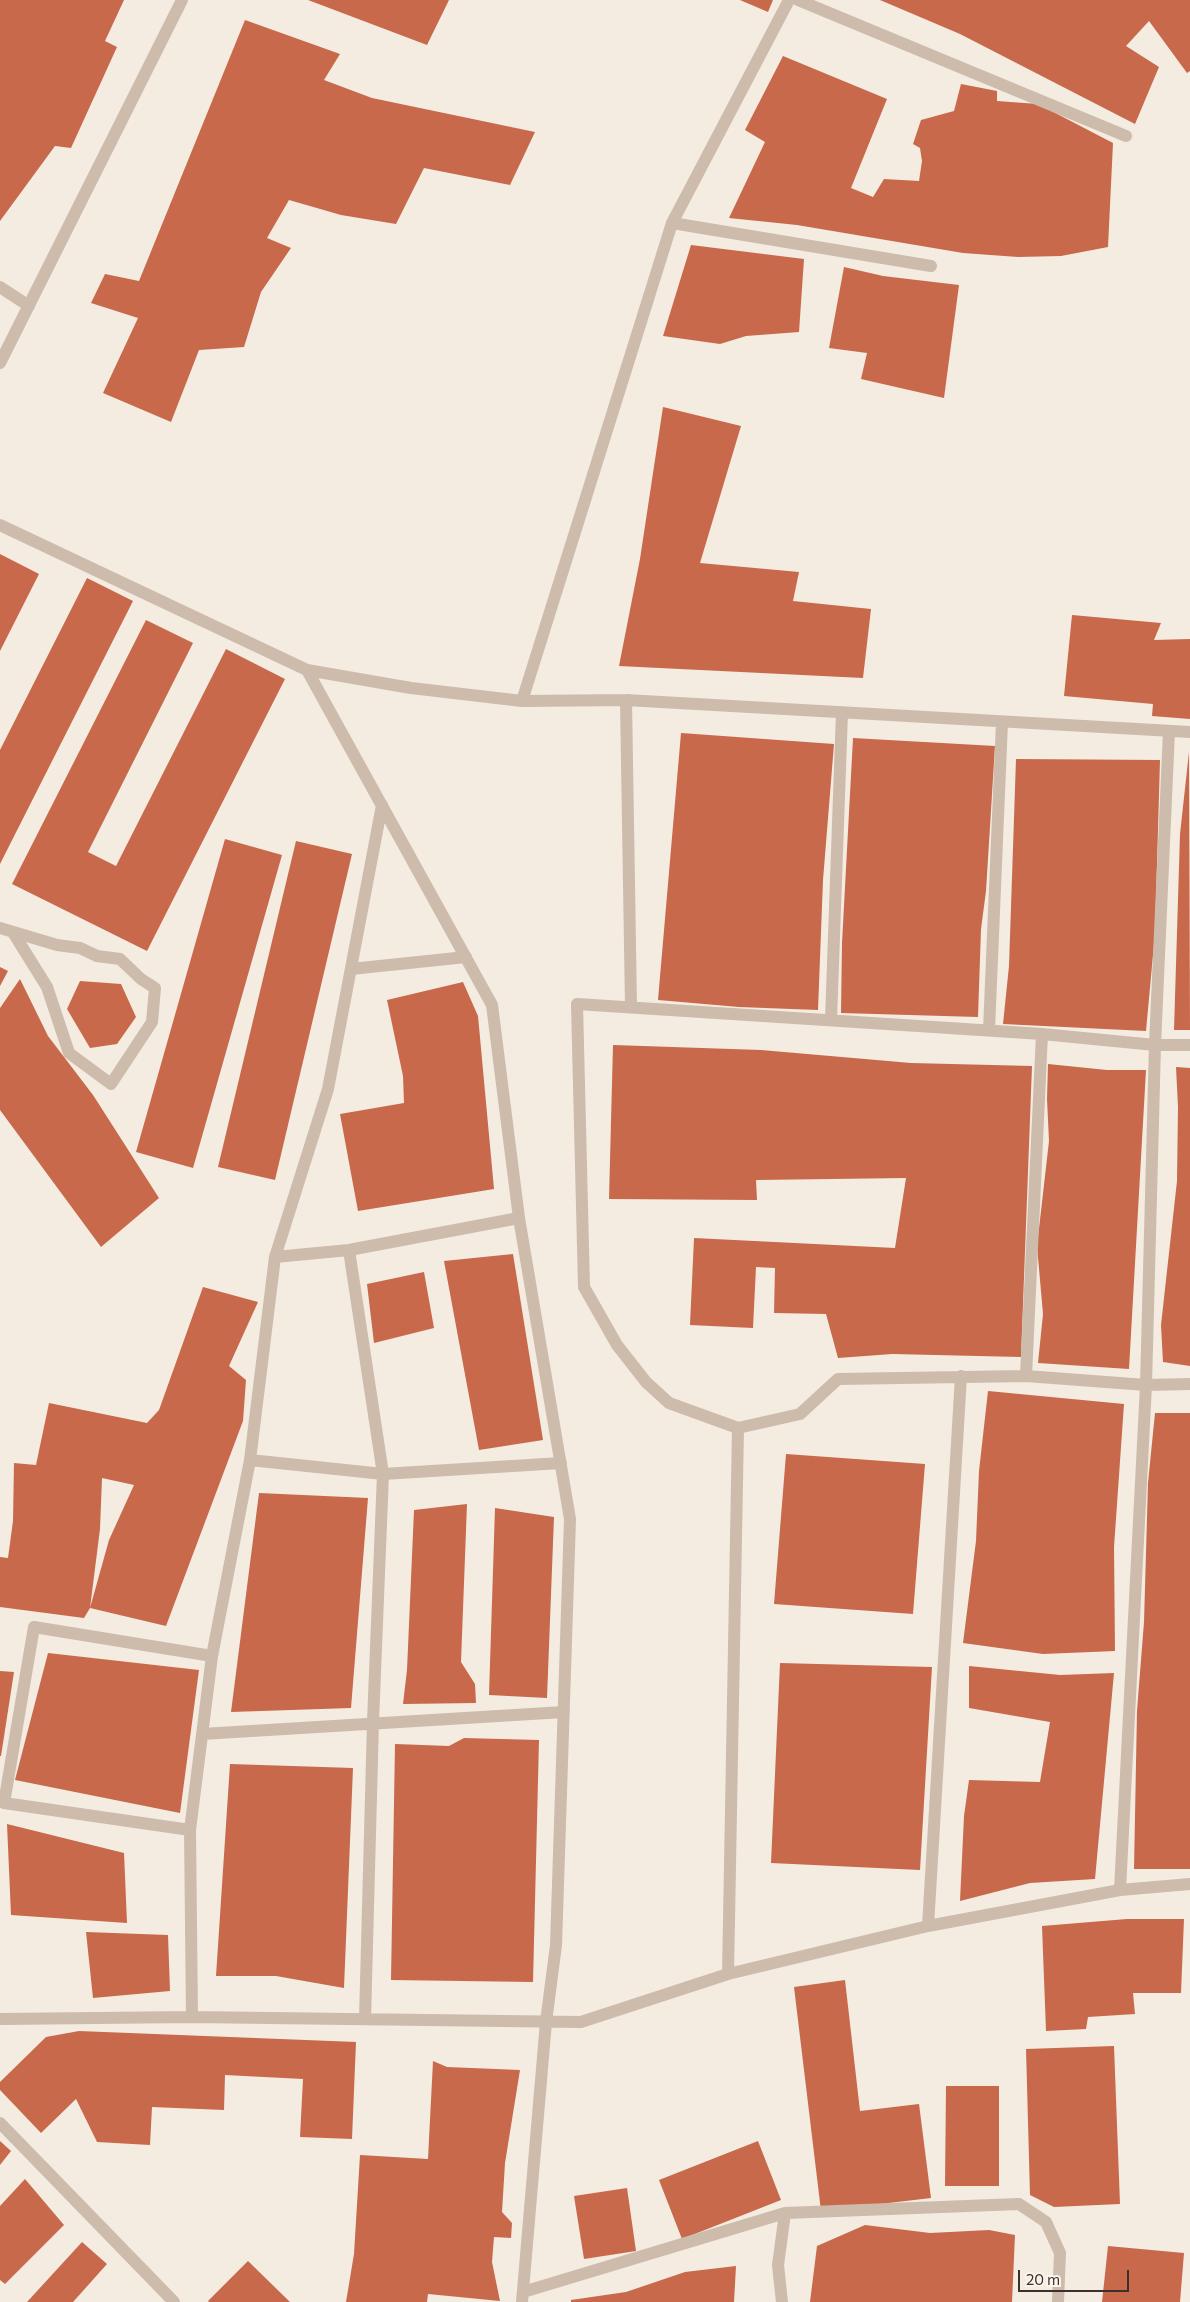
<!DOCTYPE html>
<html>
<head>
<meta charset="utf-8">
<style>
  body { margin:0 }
  #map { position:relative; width:1190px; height:2302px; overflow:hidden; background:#f4ebe1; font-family:Commissioner,sans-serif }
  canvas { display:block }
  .scale { position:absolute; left:1018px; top:2270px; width:111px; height:22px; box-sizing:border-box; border:2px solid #3b302b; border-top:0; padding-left:6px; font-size:15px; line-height:18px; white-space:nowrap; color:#3b302b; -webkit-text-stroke:4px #fbf5ee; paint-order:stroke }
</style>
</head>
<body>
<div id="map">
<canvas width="1190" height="2302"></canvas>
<div class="scale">20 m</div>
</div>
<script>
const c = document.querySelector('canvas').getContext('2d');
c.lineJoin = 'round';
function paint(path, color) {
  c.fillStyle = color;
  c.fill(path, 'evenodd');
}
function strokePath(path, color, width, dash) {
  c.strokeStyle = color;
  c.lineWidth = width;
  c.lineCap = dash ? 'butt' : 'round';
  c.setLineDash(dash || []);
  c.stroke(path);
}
const building = new Path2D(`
  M0,0H124L105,41L117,47L71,148L55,146L0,221Z
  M308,0H449L427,45Z
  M740,0H773L768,12Z
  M880,0H1190V71L1187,73L1149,21L1126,46L1159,67L1135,124L960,34Z
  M245,20L340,54L324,80L372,98L535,132L510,185L424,168L396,224L341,215L289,200L267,238L291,248L261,292L244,347L199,350L171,422L103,393L138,318L91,303L105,274L139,281Z
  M783,56L887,99L851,188L873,197L884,179L919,181L922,161L920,148L913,144L921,120L954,111L961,84L997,91V101L1038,104L1113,143L1108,247L1061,256L1018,257L963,253L797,225L729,218L765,142L745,130Z
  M691,245L804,259L799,332L746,336L720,344L663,336Z
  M844,267L883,276L959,285L944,398L861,379L867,353L829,348Z
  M663,407L741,426L700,563L799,572L793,601L871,609L863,678L619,666L640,559Z
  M0,554L39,574L0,651Z
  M87,578L133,601L0,864V750Z
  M1072,615L1161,623L1154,640L1190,639V719L1152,716L1153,704L1064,696Z
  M146,620L193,643L88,852L116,866L226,649L285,679L147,951L12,884Z
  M681,733L834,744L823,880L818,1010L739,1007L658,1000Z
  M853,738L995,746L986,891L981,929L978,1017L841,1013L842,943Z
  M1189,752L1190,1030H1174L1180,834Z
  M1016,759L1160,760L1155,933L1146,1031L1003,1024L1009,966Z
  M225,839L282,855L193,1168L136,1152Z
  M296,841L352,854L275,1180L218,1167Z
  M0,967L8,971L0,986Z
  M20,979L48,1036L93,1095L159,1198L101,1247L0,1110V1008Z
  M80,981L121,984L136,1017L117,1044L90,1048L67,1009Z
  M463,982L478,1016L494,1189L358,1211L340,1114L404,1103L403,1076L387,1000Z
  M613,1045L761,1050L911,1063L1032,1066L1021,1357L892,1354L838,1358L826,1314L774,1313L775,1268L756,1267L753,1328L690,1325L694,1238L895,1248L906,1178L756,1180L757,1200L609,1199Z
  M1048,1064L1107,1070H1146L1129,1369L1038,1363L1043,1314L1037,1246L1049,1141L1047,1099Z
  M1176,1067L1190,1068V1366L1163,1362L1161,1325L1177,1181L1178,1107Z
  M513,1254L543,1440L479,1450L444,1261Z
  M424,1272L434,1328L374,1343L367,1284Z
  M203,1287L258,1302L229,1366L246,1380L243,1421L166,1626L90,1608L109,1540L134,1485L102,1478L100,1529L90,1608L84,1618L0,1607V1557L8,1558L13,1521L14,1463L36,1465L49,1403L147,1423L159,1410Z
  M988,1391L1124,1404L1114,1547L1115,1651L1043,1654L963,1643L976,1541L979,1471Z
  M1155,1413H1190V1869H1134L1137,1711L1144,1622L1148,1483Z
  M786,1454L925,1464L913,1614L774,1604Z
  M259,1493L368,1498L351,1708L231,1712Z
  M467,1504L461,1662L475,1684L476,1703L403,1704L407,1670L414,1510Z
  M495,1508L554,1517L547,1698L489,1695Z
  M48,1653L199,1670L180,1813L15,1780Z
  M780,1663L932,1667L920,1870L771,1863Z
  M969,1666L1060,1675L1114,1673L1095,1879L1030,1883L960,1901L964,1816L969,1780L1040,1782L1050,1722L969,1708Z
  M0,1671L14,1672L1,1756H0Z
  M464,1738L539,1740L533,1982L391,1980L395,1744L449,1746Z
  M230,1764L353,1768L344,1988L276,1976H216Z
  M7,1824L124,1853L127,1923L11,1915Z
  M1127,1919H1184L1181,1993H1133L1135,2014L1088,2017L1086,2029L1046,2031L1042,1926Z
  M86,1932L168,1935L170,1991L93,1998Z
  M845,1980L860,2111L919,2104L931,2198L821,2211L794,1987Z
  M79,2031L356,2042L352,2139L300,2137L303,2079L225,2075L224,2110L152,2107L150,2145L97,2142L76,2099L41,2133L0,2090V2082L46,2037Z
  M1114,2046L1120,2204L1054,2207L1030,2195L1026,2049Z
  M433,2061L447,2067L520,2070L505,2163L502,2212L512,2223L511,2238L494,2237L492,2262L500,2301L428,2294L427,2302H346L354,2254L360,2155L428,2159Z
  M946,2086H999V2186H945Z
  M0,2141L11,2151L0,2165Z
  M758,2141L781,2200L682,2239L659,2180Z
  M25,2179L64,2225L5,2284L0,2280V2206Z
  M627,2188L636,2251L584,2259L574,2196Z
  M865,2225L930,2233L989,2230L1015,2235L1012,2302H810L817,2246Z
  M82,2242L107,2264L73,2302H27Z
  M1108,2246L1184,2253L1180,2302H1102Z
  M248,2261L290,2302H209L208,2301Z
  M736,2266L734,2302H571V2300L626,2292L685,2272Z`);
const lane = new Path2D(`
  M672,223L931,266`);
const street = new Path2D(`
  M798,0L1126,136
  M0,287L29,306
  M0,363L182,0
  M0,525L307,670L411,688L522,701L626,700L1190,732
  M307,670L492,1005L519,1218L570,1519L556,1945L546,2022L522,2302
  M626,700L631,1007
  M522,701L672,223L789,0
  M0,928L57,945L80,948L97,956L120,959L141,979L155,988L152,1022L111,1084L69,1053L47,987L14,934
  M351,969L466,957
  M831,1020L842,712
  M989,1030L1002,722
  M1190,1045H1155L1042,1034L577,1004L584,1287L617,1345L646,1382L669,1403L738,1428L800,1414L838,1379L1026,1376L1146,1385L1190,1384
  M349,1250L383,1474L373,1722L365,2019
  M275,1257L349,1250L519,1218
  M1026,1376L1042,1034
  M250,1460L383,1474L561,1463
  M202,1734L564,1712
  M190,1830L4,1803L34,1627L212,1656
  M1120,1890L1146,1385L1155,1045L1169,731
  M928,1926L961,1376
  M728,1974L738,1428
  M192,2017L190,1830L212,1656L250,1460L275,1257L328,1089L382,805
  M0,2019L192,2017L581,2022L728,1974L928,1926L1120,1890L1190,1884
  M0,2123L174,2302
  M523,2292L785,2213L1019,2204L1046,2222L1060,2253L1058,2302
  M782,2302L778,2265L785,2213`);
paint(building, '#c8694b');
strokePath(lane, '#cdbbac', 12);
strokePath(street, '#cdbbac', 12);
</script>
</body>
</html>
